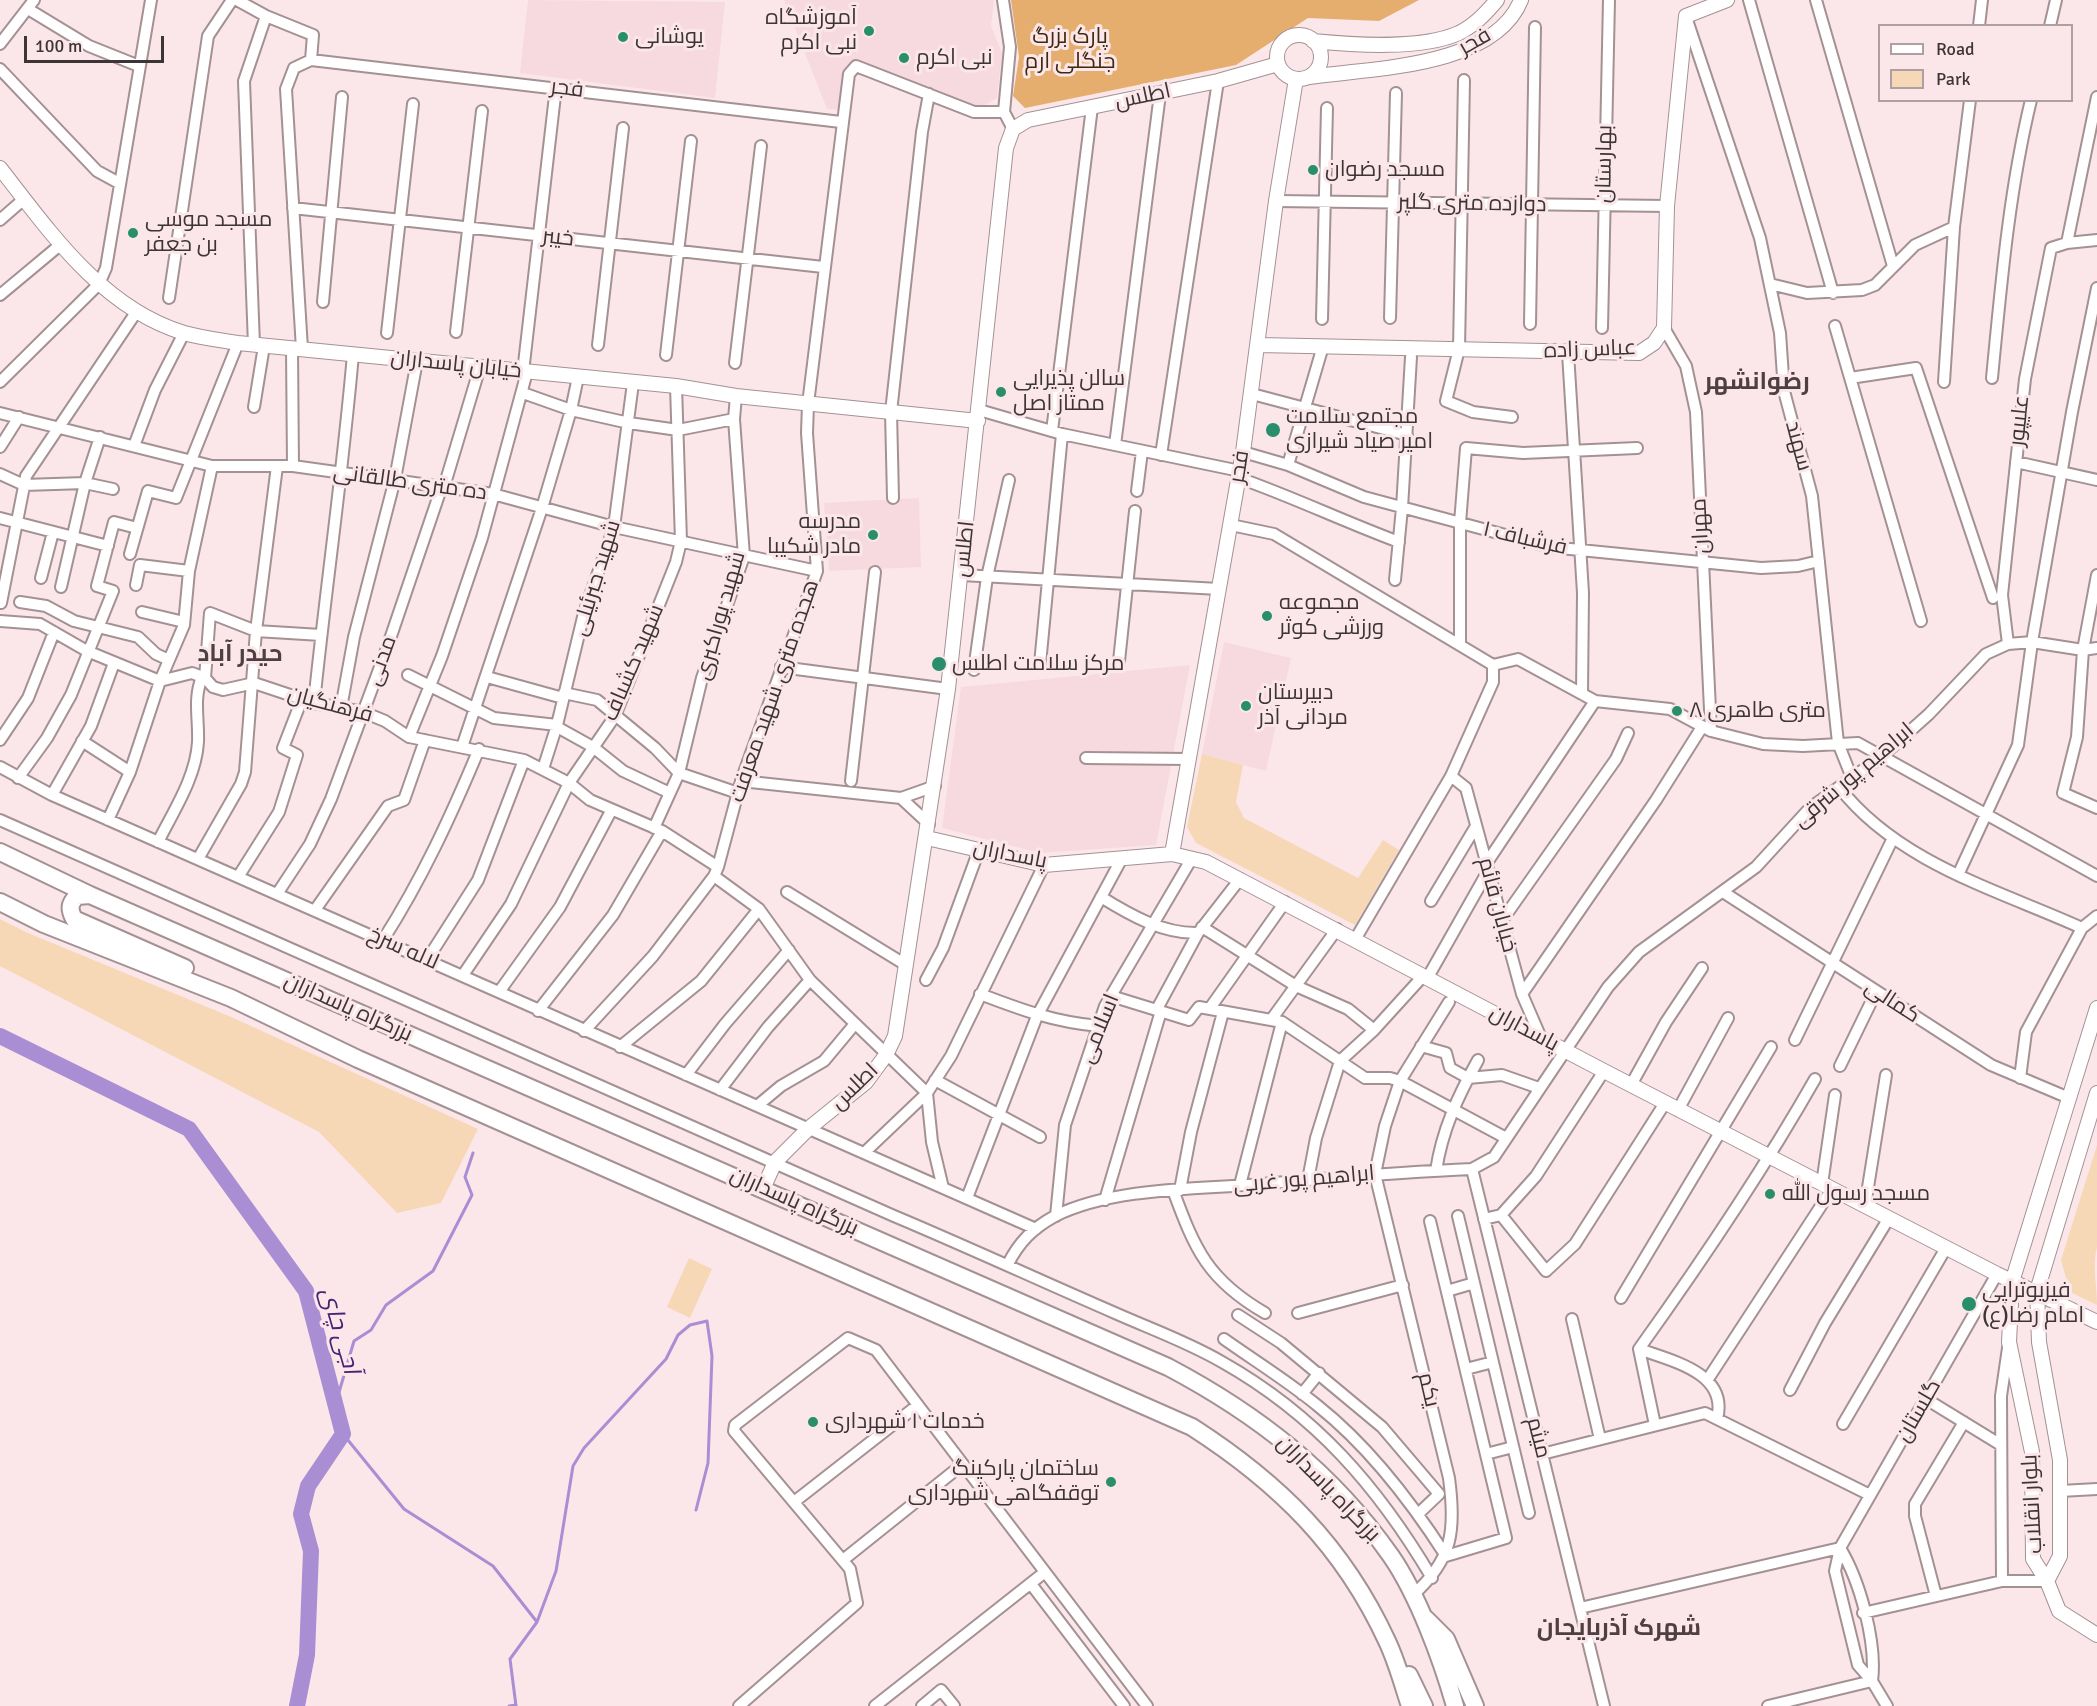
<!DOCTYPE html>
<html>
<head>
<meta charset="utf-8">
<style>
  body { margin:0 }
  #map { position:relative; width:2097px; height:1706px; overflow:hidden; background:#fbe7ea; font-family:Signika,sans-serif }
  canvas { display:block }
  .legend { position:absolute; left:1878px; top:24px; width:195px; height:78px; box-sizing:border-box; background:#fbe7ea; border:2px solid #af9fa2; margin:0; padding:8px 10px; list-style:none; font-size:18px; color:#3c3436 }
  .legend li { display:flex; align-items:center; gap:12px; height:30px }
  .legend b { width:30px; border:2px solid #af9fa2 }
  .scale { position:absolute; left:24px; top:36px; width:140px; height:27px; box-sizing:border-box; border:3px solid #3c3436; border-top:0; padding-left:8px; font-size:18px; line-height:21px; white-space:nowrap; color:#3c3436; -webkit-text-stroke:4px #fbe7ea; paint-order:stroke }
</style>
</head>
<body>
<div id="map">
<canvas width="2097" height="1706"></canvas>
<ul class="legend">
<li><b style="height:8px;background:#fff"></b>Road</li>
<li><b style="height:16px;background:#f7d8b6"></b>Park</li>
</ul>
<div class="scale">100 m</div>
</div>
<script>
const c = document.querySelector('canvas').getContext('2d');
c.lineJoin = 'round';
function paint(path, color) {
  c.fillStyle = color;
  c.fill(path, 'evenodd');
}
function strokePath(path, color, width, dash) {
  c.strokeStyle = color;
  c.lineWidth = width;
  c.lineCap = dash ? 'butt' : 'round';
  c.setLineDash(dash || []);
  c.stroke(path);
}
function write(font, color, halo, rows, align = 'center') {
  c.font = font + ' Signika,Cairo,sans-serif';
  c.lineWidth = 6;
  c.setLineDash([]);
  c.textBaseline = 'middle';
  c.strokeStyle = halo;
  c.fillStyle = color;
  for (const [text, x, y, turn = 0] of rows) {
    c.save();
    c.translate(x, y);
    c.rotate((+turn || 0) * Math.PI / 180);
    c.textAlign = isNaN(turn) ? turn : align;
    if (halo) c.strokeText(text, 0, 0);
    c.fillText(text, 0, 0);
    c.restore();
  }
}
const built = new Path2D(`
  M528,0L725,2L715,98L520,73Z
  M784,0H994L991,26L1002,53L997,98L976,110L855,62L843,73L839,110L827,109Z
  M919,498L921,567L829,571L824,503Z
  M1224,642L1291,658L1266,771L1202,754Z
  M1190,665L1156,845L1040,853L942,828L961,687Z`);
const green = new Path2D(`
  M1202,754L1243,765L1236,802L1244,818L1358,878L1383,840L1399,850L1355,925L1196,843L1187,827Z
  M0,919L28,933L229,1016L478,1129L441,1203L397,1213L319,1132L0,966Z
  M2097,1145V1247C2092,1266 2097,1285 2097,1305L2070,1292L2061,1260Z
  M689,1258L712,1269L690,1318L667,1307Z`);
const forest = new Path2D(`
  M1011,0H1419L1379,21L1308,18L1236,65L1025,108L1013,96L1019,57Z`);
const stream = new Path2D(`
  M335,1406L354,1341L371,1330L386,1305L433,1271L472,1195L465,1177L473,1153
  M343,1434L404,1509L493,1566L537,1622L510,1659L516,1706
  M537,1622L556,1571L573,1466L584,1448L666,1359L678,1335L690,1325L707,1321L712,1356L708,1463L696,1510
  M509,1706L516,1705`);
const river = new Path2D(`
  M0,1036L189,1129L306,1291L343,1434L308,1486L301,1514L311,1551L307,1655L297,1706`);
const minor = new Path2D(`
  M237,0L266,16L313,35L311,60
  M1003,0L1010,47L1004,112L1013,129
  M1749,0L1833,293
  M1816,0L1893,266
  M28,9L89,46L139,66
  M1687,20L1760,238L1780,333L1784,391L1812,496L1838,743L1852,778
  M1979,26L1982,0
  M2050,26L2056,0
  M0,44L34,0
  M0,69L97,171L119,183
  M1464,80L1459,349L1446,401L1473,412L1512,417
  M1276,201L1667,206
  M293,208L823,267
  M0,220L24,199
  M2067,243L2097,97
  M1770,284L1807,293L1862,290L1875,285L1915,245L1954,227
  M0,295L60,245
  M169,298L208,36L232,0
  M323,302L342,97
  M1390,318L1396,93
  M1322,319L1327,108
  M1530,324L1535,27
  M1835,326L1921,621
  M1602,328L1609,0
  M1664,328L1686,366L1696,412L1711,731
  M456,332L482,111
  M387,333L413,104
  M254,345L244,81L266,16
  M598,345L623,128
  M292,349L293,466
  M302,349L286,89L294,68L311,60L841,122
  M1568,353L1583,593L1582,694
  M666,355L691,141
  M735,363L761,146
  M523,372L556,87
  M1850,378L1916,368L1993,598
  M1992,378C2001,285 2009,191 2031,100
  M0,382L99,284L106,268L151,0
  M1944,382L1954,227L1970,100
  M523,393L571,410L629,423L678,430L734,419
  M1252,394L1407,435
  M254,407L264,346
  M979,410L1062,434L1240,471
  M0,413L212,466H293L493,494L614,527L817,571
  M1052,431L1092,107
  M1115,445L1160,94
  M134,446L155,390L184,333
  M0,447L19,417
  M1243,452L1288,465L1364,497L1550,547L1761,568L1798,566L1819,561
  M1161,455L1218,81
  M2016,462L2097,480
  M1288,465L1323,346
  M0,474L24,485L85,483L113,489
  M1239,478C1293,497 1345,522 1399,542
  M444,487L480,367
  M1137,491L1142,451
  M893,498L891,412L922,132L929,94
  M0,518L108,546
  M1231,525L1274,534L1493,665V682L1451,776L1356,938
  M130,554L148,491L176,498L238,343
  M962,575L1219,589
  M2097,575L2083,650L2077,737L2063,793L2097,808
  M41,578L53,532
  M1395,580L1402,508L1411,357
  M136,585L140,565L189,571
  M61,587L85,483L100,437
  M20,602L46,606L74,621L138,637L156,654L169,660
  M1,603L26,476L137,311
  M142,612L184,622
  M0,621L40,624L87,651L160,681L192,673L205,678L213,687L223,690L254,683L314,703L363,712L385,721L409,737L524,760L569,783L590,800L662,831L718,867
  M2008,644L2002,595L2025,379L2051,248L2067,243L2097,240
  M1460,645V523L1466,448L1523,453L1637,448
  M1119,661L1135,511
  M1040,664L1062,434
  M1493,665L1518,659L1595,701L1670,709L1711,731L1763,744L1803,746L1858,743L2097,876
  M781,667L948,689
  M974,670L987,577L1009,480
  M408,675L494,718L557,725
  M487,677L563,698
  M205,678L210,613L256,631L321,635
  M564,693L597,700L655,748L679,773L738,793
  M314,703C326,586 343,471 353,354
  M341,708L354,637L395,479L417,361
  M557,727L593,747L623,771L670,793
  M409,737L442,656L482,538L527,372
  M0,740L28,698L54,632
  M82,741L130,772
  M462,747L542,508L571,410L578,377
  M1086,758L1188,759
  M0,767L52,795L1036,1229
  M543,769L557,725L584,613L614,527L633,383
  M1451,776L1466,788L1522,994L1541,1038
  M18,778L47,738L71,695L113,591L97,586L114,522L137,528
  M741,781L901,798
  M851,781L875,572
  M1839,787C1898,863 1998,890 2082,928
  M52,795L91,726L114,663
  M0,820L894,1216C968,1247 1041,1281 1115,1313C1151,1329 1188,1342 1222,1362C1316,1415 1378,1487 1432,1578
  M108,820L130,772L160,681L184,625L189,571L212,466
  M929,824L901,798L935,786
  M654,828L679,773L702,678L744,556L734,419L736,396
  M158,842C174,810 196,777 198,742C199,719 193,699 202,677
  M198,859L241,784L245,772L256,631L277,466
  M1486,864L1595,701
  M1958,875L2018,745L2032,642L2072,412L2097,288
  M714,876L759,909L810,980L927,1093L932,1142L943,1188
  M238,877L279,812L297,755L283,748L302,699
  M787,892L906,965
  M1723,892L1991,1065L2069,1098
  M277,894L310,844L331,799L387,648L442,486
  M1101,897C1130,915 1163,934 1198,933
  M1431,901L1476,826
  M315,910L388,806L404,800L425,740
  M1501,922L1616,759L1628,733
  M1202,927L1296,986L1348,1009L1374,1030
  M383,940C422,879 451,816 479,749
  M427,960L478,880L524,760
  M463,975L511,904L569,783L615,716L676,562L681,541L676,386
  M1428,977L1488,871
  M926,980L943,948L979,850
  M499,992L560,907L611,811
  M980,994C1022,1010 1054,1022 1099,1026
  M1522,994L1656,800L1702,727
  M1111,996L1189,1020L1199,1007L1282,1022L1365,1078H1390L1400,1081L1506,1138
  M1210,1008L1285,902
  M1157,1009L1198,933L1240,879
  M538,1011L613,915L662,831
  M1271,1020L1337,929
  M584,1031L653,956L714,876L718,867L741,781L817,571L807,433L808,404L849,74L856,66L974,112H1004
  M1795,1040L1893,838
  M1421,1046L1446,1053L1450,1068L1468,1078L1502,1075L1539,1088
  M620,1047L701,981L759,909
  M1840,1066L1876,992
  M686,1075L725,1024L789,950
  M2020,1078L2026,1032L2082,928L2097,916
  M935,1080L1040,1137
  M1631,1085L1666,1022L1702,968
  M720,1090L768,1027L810,980
  M757,1106L781,1086L824,1061L854,1025
  M1678,1110L1728,1018
  M864,1153L927,1093L951,1056L1044,865
  M1472,1169L1604,1706
  M1436,1171C1442,1130 1458,1096 1478,1060
  M1308,1180L1316,1138L1340,1061L1374,1030L1424,975
  M1822,1184L1835,1095
  M1240,1185L1282,1022
  M1173,1190C1195,1250 1208,1280 1265,1313
  M1180,1190L1191,1132L1223,1012
  M967,1198L1037,1016L1121,860
  M1105,1200L1161,1011
  M1865,1206L1886,1075
  M1501,1215L1546,1271L1575,1244L1665,1103
  M1056,1216L1065,1125L1105,1006L1192,858
  M1458,1216L1529,1513
  M1484,1219L1501,1215L1536,1176L1604,1071
  M1008,1264C1019,1242 1033,1228 1055,1216C1109,1189 1188,1189 1248,1185C1323,1179 1397,1172 1472,1169L1494,1157L1608,987L1639,952L1756,867L1810,808L1881,757L1929,714L1986,654L2008,644L2032,642L2083,650L2097,648
  M1447,1291L1474,1283
  M1621,1298L1771,1047
  M1298,1313L1403,1285
  M1238,1315L1281,1343L1382,1427L1439,1494L1419,1513
  M1572,1319L1600,1439
  M1224,1339C1255,1361 1289,1382 1318,1406C1367,1445 1412,1503 1446,1556L1506,1538L1430,1221
  M1639,1349C1702,1261 1761,1174 1815,1079
  M1639,1349C1672,1361 1729,1373 1717,1419
  M1639,1349L1655,1425
  M1466,1369L1493,1362
  M1708,1379L1832,1189
  M1790,1390L1825,1323L1889,1218
  M1302,1394L1319,1373
  M1926,1399L2001,1445
  M1843,1424L1946,1248
  M1486,1454L1513,1447
  M1542,1454L1705,1413L1870,1495
  M2060,1491L2097,1489
  M794,1502L918,1405
  M1840,1548C1860,1581 1877,1643 1872,1681
  M843,1560L963,1464
  M2002,1581L2001,1396L2008,1348
  M1031,1584L1124,1706
  M1413,1595C1453,1559 1456,1530 1449,1478L1375,1174L1385,1126L1400,1081L1449,1002
  M1936,1596L1915,1516V1504L1964,1422
  M1580,1608L1840,1548
  M1863,1613L2002,1581H2047
  M739,1706L857,1603L850,1569L734,1431L735,1425L848,1338L876,1350L1147,1706
  M875,1706L1045,1572
  M922,1706L941,1690L954,1706
  M1768,1706L1872,1681
  M1887,1706L1872,1681L1858,1665L1835,1571L1840,1548L1997,1274`);
const major = new Path2D(`
  M1277 57a22 22 0 1 1 44 0a22 22 0 1 1-44 0Z
  M1313,41C1354,45 1421,50 1459,33C1475,25 1486,13 1497,0
  M1309,77C1371,68 1494,68 1521,0
  M0,168C50,232 102,308 184,333C202,338 220,340 238,343L676,386L736,396L978,421
  M1259,345L1639,353L1654,343L1664,328L1667,206L1686,16L1727,0
  M927,838L1044,865L1172,854L1206,862L1604,1071L1997,1274L2097,1322
  M1172,854L1243,452L1276,201L1296,79
  M2097,1008L2012,1282L2009,1342L2032,1452L2033,1559L2047,1581L2059,1611L2097,1635
  M763,1189L775,1162L808,1129L866,1082L886,1055L895,1036L948,689L1006,148L1013,129L1028,120L1218,81L1278,64
  M2047,1581L2060,1556V1460L2039,1342L2037,1291L2097,1093`);
const highway = new Path2D(`
  M0,852L90,895L1168,1367C1257,1414 1332,1472 1391,1556C1418,1595 1442,1660 1455,1706
  M90,895L77,896C69,904 69,909 74,919L185,968
  M0,902L44,924L231,998L358,1059L1192,1427C1279,1483 1343,1546 1387,1641C1397,1662 1403,1685 1410,1706
  M1426,1619L1446,1639L1475,1706
  M1409,1675L1424,1706`);
const markers = [
  [869,31,6,"#288e6b"],
  [623,37,6,"#288e6b"],
  [904,58,6,"#288e6b"],
  [1313,170,6,"#288e6b"],
  [133,233,6,"#288e6b"],
  [1001,392,6,"#288e6b"],
  [1273,430,8,"#288e6b"],
  [873,535,6,"#288e6b"],
  [1267,616,6,"#288e6b"],
  [939,664,8,"#288e6b"],
  [1246,706,6,"#288e6b"],
  [1677,711,6,"#288e6b"],
  [1770,1194,6,"#288e6b"],
  [1969,1304,8,"#288e6b"],
  [813,1422,6,"#288e6b"],
  [1111,1482,6,"#288e6b"]
];
const poiNames = [
  ["آموزشگاه",857,18,"right"],
  ["نبی اکرم",857,43,"right"],
  ["یوشانی",635,37],
  ["نبی اکرم",916,58],
  ["مسجد رضوان",1325,170],
  ["مسجد موسی",145,220],
  ["بن جعفر",145,245],
  ["سالن پذیرایی",1013,379],
  ["ممتاز اصل",1013,404],
  ["مجتمع سلامت",1286,417],
  ["امیر صیاد شیرازی",1286,442],
  ["مدرسه",861,522,"right"],
  ["مادر شکیبا",861,547,"right"],
  ["مجموعه",1279,603],
  ["ورزشی کوثر",1279,628],
  ["مرکز سلامت اطلس",952,664],
  ["دبیرستان",1258,693],
  ["مردانی آذر",1258,718],
  ["۸ متری طاهری",1689,711],
  ["مسجد رسول الله",1782,1194],
  ["فیزیوتراپی",1982,1291],
  ["امام رضا(ع)",1982,1316],
  ["خدمات ۱ شهرداری",825,1422],
  ["ساختمان پارکینگ",1099,1469,"right"],
  ["توقفگاهی شهرداری",1099,1494,"right"]
];
const parkNames = [
  ["پارک بزرگ",1070,37],
  ["جنگلی ارم",1070,62]
];
const streetNames = [
  ["فجر",1475,42,-30],
  ["فجر",567,89,7],
  ["اطلس",1143,97,-12],
  ["بهارستان",1605,164,-89],
  ["دوازده متری گلپر",1472,204,1],
  ["خیبر",558,238,6],
  ["عباس زاده",1590,350,-2],
  ["خیابان پاسداران",456,365,6],
  ["علیپور",2020,421,-84],
  ["سهند",1798,446,75],
  ["فجر",1240,467,-81],
  ["ده متری طالقانی",410,483,8],
  ["مهران",1701,526,-93],
  ["فرشباف ۱",1525,539,13],
  ["اطلس",965,549,-84],
  ["شهید جبرئیلی",597,578,-73],
  ["شهید پوراکبری",721,616,-74],
  ["مدنی",382,661,-70],
  ["شهید کشباف",634,663,-67],
  ["هجده متری شهید معرفت",775,691,-71],
  ["فرهنگیان",330,705,15],
  ["ابراهیم پور شرقی",1854,776,-40],
  ["پاسداران",1010,855,11],
  ["خیابان قائم",1497,905,75],
  ["لاله سرخ",403,949,24],
  ["کمالی",1892,1002,33],
  ["بزرگراه پاسداران",348,1008,24],
  ["اسلامی",1100,1029,-68],
  ["پاسداران",1524,1029,28],
  ["اطلس",855,1087,-44],
  ["ابراهیم پور غربی",1304,1180,-5],
  ["بزرگراه پاسداران",794,1202,24],
  ["یکم",1428,1390,77],
  ["گلستان",1919,1411,-60],
  ["میثم",1538,1438,76],
  ["بزرگراه پاسداران",1328,1489,46],
  ["بلوار انقلاب",2033,1504,-93]
];
const neighbourhoodNames = [
  ["رضوانشهر",1757,383],
  ["حیدر آباد",240,655],
  ["شهرک آذربایجان",1619,1629]
];
const waterNames = [
  ["آجی چای",339,1331,74]
];
paint(built, '#f7dadf');
paint(green, '#f7d8b6');
paint(forest, '#e5ae6f');
strokePath(stream, '#a98ed3', 3);
strokePath(river, '#a98ed3', 16);
strokePath(minor, '#a49194', 14);
strokePath(major, '#a49194', 16);
strokePath(highway, '#a49194', 20);
strokePath(minor, '#fff', 10);
strokePath(major, '#fff', 14);
strokePath(highway, '#fff', 16);
for (const [x, y, r, color] of markers) {
  const dot = new Path2D();
  dot.arc(x, y, r, 0, 2 * Math.PI);
  c.fillStyle = color;
  c.fill(dot);
  strokePath(dot, '#fbe7ea', 2);
}
write('22px', '#3c3436', '#fbe7ea', poiNames, 'left');
write('22px', '#402a0e', '#fbe7ea', parkNames);
write('22px', '#3c3436', '#fbe7ea', streetNames);
write('bold 24px', '#4e3f42', '#fbe7ea', neighbourhoodNames);
write('italic 24px', '#492374', '#fbe7ea', waterNames);
</script>
</body>
</html>
